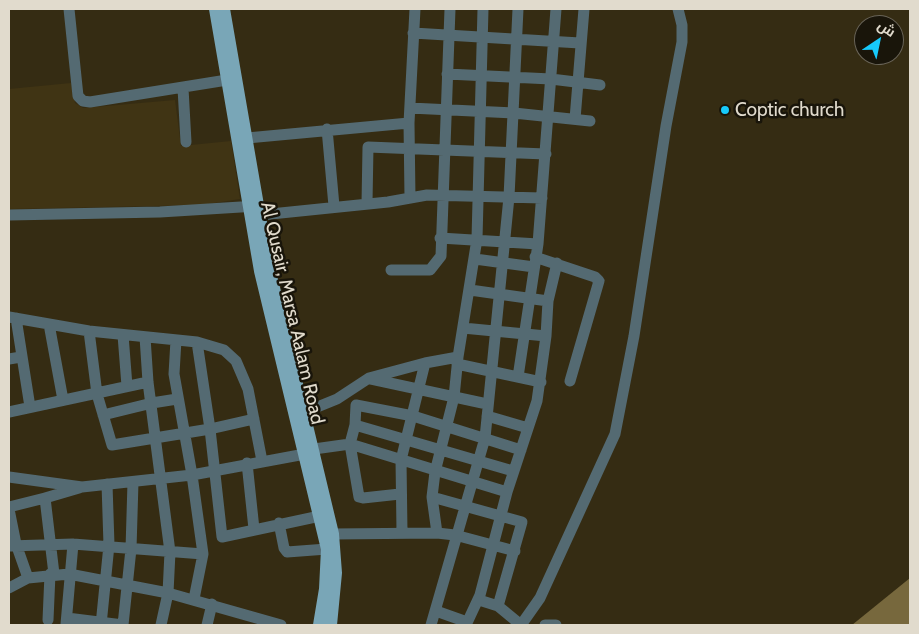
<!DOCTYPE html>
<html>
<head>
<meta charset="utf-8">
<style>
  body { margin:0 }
  #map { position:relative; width:919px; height:634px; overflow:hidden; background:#352c13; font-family:Cabin,Cairo,sans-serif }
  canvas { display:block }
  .frame { position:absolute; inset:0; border:10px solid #e1dbcd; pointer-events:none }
  .north { position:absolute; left:854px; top:15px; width:50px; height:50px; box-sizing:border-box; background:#19150a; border:1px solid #696458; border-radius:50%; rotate:34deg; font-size:14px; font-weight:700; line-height:20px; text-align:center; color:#e1dbcd }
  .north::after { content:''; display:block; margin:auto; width:18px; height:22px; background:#17cafb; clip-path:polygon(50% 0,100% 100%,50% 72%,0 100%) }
</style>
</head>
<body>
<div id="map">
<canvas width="919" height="634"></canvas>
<div class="frame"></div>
<div class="north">ش</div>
</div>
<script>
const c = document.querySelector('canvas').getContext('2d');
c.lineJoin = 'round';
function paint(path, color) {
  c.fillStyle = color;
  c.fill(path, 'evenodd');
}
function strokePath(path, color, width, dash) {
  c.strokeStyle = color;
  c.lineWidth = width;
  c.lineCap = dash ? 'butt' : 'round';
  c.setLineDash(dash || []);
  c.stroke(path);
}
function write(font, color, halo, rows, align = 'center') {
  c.font = font + ' Cabin,sans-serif';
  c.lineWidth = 5;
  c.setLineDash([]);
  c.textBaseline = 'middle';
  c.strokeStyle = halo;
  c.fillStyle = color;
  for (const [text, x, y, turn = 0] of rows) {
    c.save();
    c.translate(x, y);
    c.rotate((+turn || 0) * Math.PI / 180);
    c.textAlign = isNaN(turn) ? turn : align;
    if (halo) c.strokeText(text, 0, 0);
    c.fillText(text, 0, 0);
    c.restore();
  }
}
const built = new Path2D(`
  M71,83L75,103L83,108L175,100L181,146L231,141L240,199L202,205L9,209V89Z`);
const water = new Path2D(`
  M910,578V625H852Z`);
const minor = new Path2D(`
  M69,9L78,96L83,101L90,102L227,80
  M413,33L580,43
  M447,74L551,79L600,85
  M183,88L186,142
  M410,108L514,113L590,121
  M575,119L584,9
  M327,129L334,206
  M247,138L409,123
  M410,198L409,123L415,9
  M367,203L368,147L546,154
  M9,215L160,212L257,206
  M261,215L388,202L427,195L542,198
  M440,238L538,244
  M535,257L595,277L599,281L570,381
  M475,259L534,267
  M391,270H430L441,256L450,9
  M470,290L548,301
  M9,317L89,331L197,342L224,350L236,361L248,389L262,461
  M16,318L30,407
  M49,324L63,400
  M463,328L546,336
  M89,331L97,394L112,445L210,429L254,419
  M123,335L127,386
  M145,337L148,382L170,552L168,593L161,625
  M176,340L174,374L192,475L203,554
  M197,342L210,429L222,537L320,516
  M458,357L454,397L435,472L432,497L522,522L498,606
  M9,359L21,357
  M457,364L541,382
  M518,377L538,244L556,9
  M371,379L487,404
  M9,412L148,382
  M305,412L337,399L369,378L425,363L458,357L477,239L483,9
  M103,415L152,403L177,399
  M487,416L528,428
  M355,425L513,471
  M314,449L350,444L507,492
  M247,463L254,529
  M9,477L82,487L192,475L305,454
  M400,494L363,498L359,497L350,444L355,425L356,405L413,416L521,450
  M432,497L437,533
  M45,498L79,488
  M9,507L45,498L54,574
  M9,509L16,544L28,578
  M279,523L284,548L287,552L327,549
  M402,532L401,460L425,363
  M333,534L437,533L455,535L515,551
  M9,546L73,544L203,554L194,599
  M9,588L28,578L69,574L168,593L281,625
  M479,600L498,606L521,625
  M436,611L467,622
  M67,618L123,625L131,549L133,482
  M48,620L50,574
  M66,624L73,544
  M101,625L109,545L107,484
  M207,625L212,604
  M431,625L485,438L509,197L518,9
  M466,625L480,595L507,492L537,401L546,336L548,301L557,263
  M521,625L540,598L615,434L634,336L666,126L682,42V25L678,9
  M545,625H556`);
const major = new Path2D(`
  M215,9L260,271L327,549L325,589L319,625
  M224,9L268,263L333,534L336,573L331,625`);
const markers = [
  [725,110,5,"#17cafb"]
];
const poiNames = [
  ["Coptic church",735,110]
];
const streetNames = [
  ["Al Qusair, Marsa Aalam Road",292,313,77]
];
paint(built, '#403414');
paint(water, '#77683d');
strokePath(minor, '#546a72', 11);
strokePath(major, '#79a6b7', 12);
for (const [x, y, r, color] of markers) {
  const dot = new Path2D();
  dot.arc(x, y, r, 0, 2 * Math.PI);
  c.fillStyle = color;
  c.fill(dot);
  strokePath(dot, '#19150a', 2);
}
write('19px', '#e1dbcd', '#19150a', poiNames, 'left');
write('19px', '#e1dbcd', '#19150a', streetNames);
</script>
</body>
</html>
